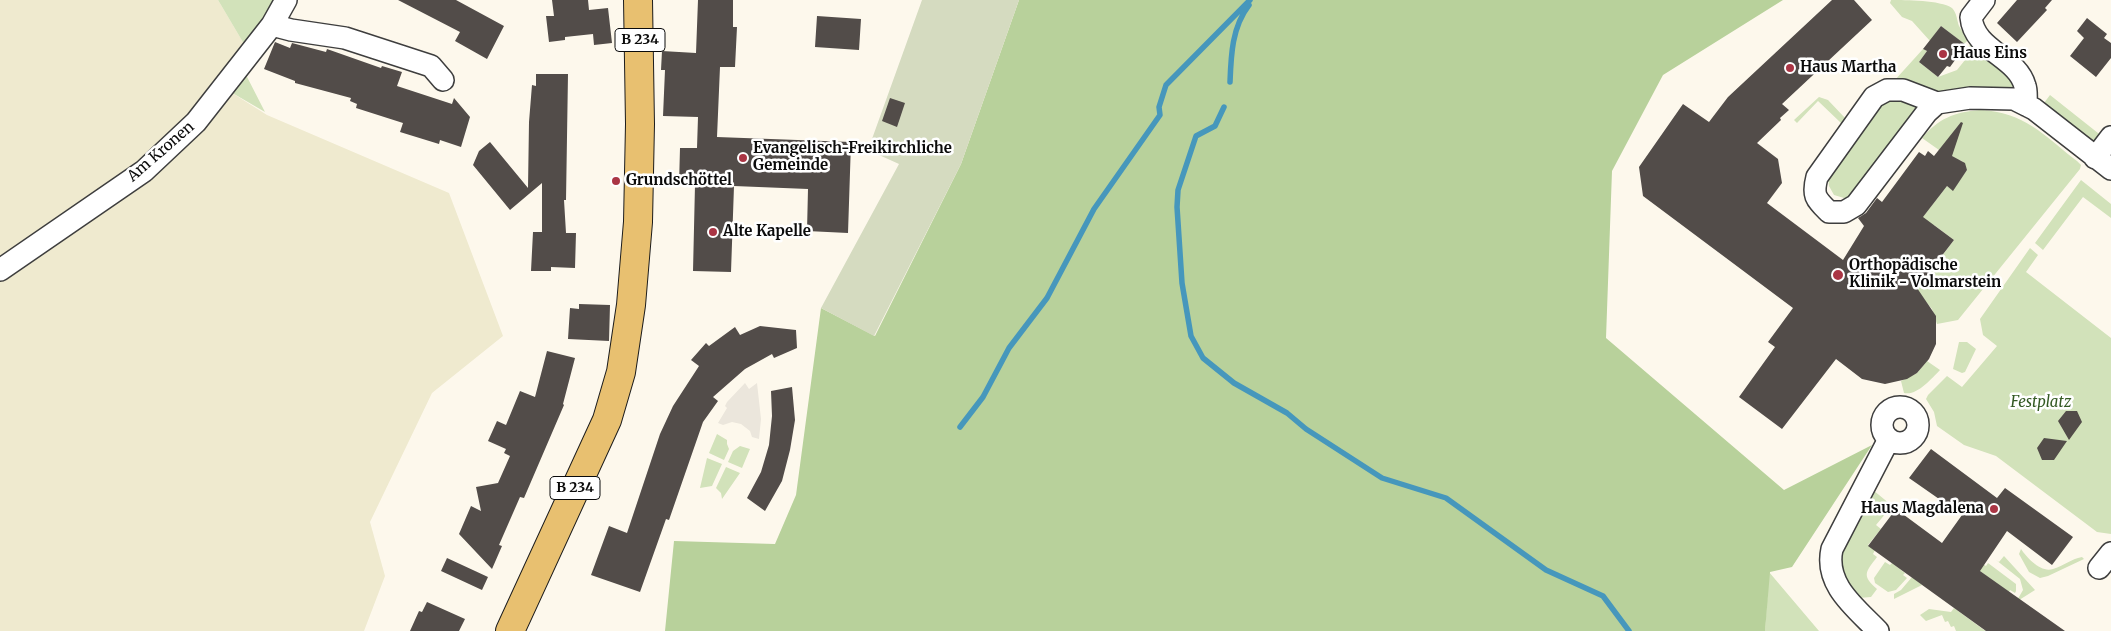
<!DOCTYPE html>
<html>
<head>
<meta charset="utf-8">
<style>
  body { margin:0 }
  canvas { display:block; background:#fdf8ec }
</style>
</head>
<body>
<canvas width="2111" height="631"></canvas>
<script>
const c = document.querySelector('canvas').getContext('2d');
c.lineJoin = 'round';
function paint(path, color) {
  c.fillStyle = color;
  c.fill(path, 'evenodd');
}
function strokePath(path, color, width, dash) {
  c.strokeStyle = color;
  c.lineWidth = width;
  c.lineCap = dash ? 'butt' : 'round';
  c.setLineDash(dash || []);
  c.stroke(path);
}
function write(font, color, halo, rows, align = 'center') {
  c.font = font + ' Merriweather,serif';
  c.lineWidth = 5;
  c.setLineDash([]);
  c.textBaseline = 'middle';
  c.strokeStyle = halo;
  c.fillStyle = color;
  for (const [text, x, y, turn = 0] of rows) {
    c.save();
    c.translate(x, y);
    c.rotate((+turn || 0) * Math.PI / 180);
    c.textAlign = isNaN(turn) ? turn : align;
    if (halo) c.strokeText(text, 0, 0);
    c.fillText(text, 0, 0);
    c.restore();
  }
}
const farmland = new Path2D(`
  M0,0H218L247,49L171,139L0,264Z
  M229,91L267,115L449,193L503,336L432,393L370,522L385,576L364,631H0V277Z`);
const green = new Path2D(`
  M218,0H283L247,49Z
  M1891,0C1906,0 1940,0 1952,8C1957,13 1957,21 1959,26C1962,31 1965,35 1969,39L1964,44L1941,26L1930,41L1912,21L1902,17L1890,3Z
  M1972,42L2014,78L2016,87L1938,96L1894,81L1923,49L1927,51L1919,62L1938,77L1957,70L1965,60L1963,55Z
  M244,71L265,112L229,91Z
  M2050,95L2103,137L2100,141L2092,143L2044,103Z
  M1819,97L1828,100L1846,119L1841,123L1818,101L1797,123L1794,120Z
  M1894,100L1919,105L1851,197L1844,198L1834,195L1829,186L1828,177L1878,107L1887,101Z
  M1980,110C2025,112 2043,135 2077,161L2081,165L2080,169L1958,320L1937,324L1932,309L1916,290L1954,240L1934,225L1915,227L1947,186L1953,190L1967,170L1962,161L1954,159L1951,160L1949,139L1939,150L1922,138C1938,119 1954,112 1980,110Z
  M2081,180L2111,204V218L2083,197L2043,250L2035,243Z
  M2030,248L2038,255L2026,272L2111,338V534L2097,532L1996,456L1964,445L1937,426L1934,412L1926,399L1928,395L1947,376L1962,387L1997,346L1983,335L1980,319Z
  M1959,342H1967L1976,349L1965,372L1962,373L1953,369Z
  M1927,361L1940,370C1931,379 1917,396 1904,393L1901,381L1917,373Z
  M717,434L727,440V444L729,449L724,460L709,453Z
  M740,446L750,449L742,468L728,462L733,451Z
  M707,458L722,464L712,486L700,488Z
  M726,467L740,473L722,499L721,493L716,488Z
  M1873,490L1896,509L1891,516L1886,513L1876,525L1881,529L1868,545L1875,550L1873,554L1877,557C1866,572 1861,575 1877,589L1871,597L1859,598L1844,581L1839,553Z
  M2021,549C2027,558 2041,573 2053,569C2063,566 2071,559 2082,557L2084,559L2048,576L2040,578L2029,572L2019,554Z
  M2004,556L2035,590L2016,602L2023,590L2020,579L1996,560L1999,562Z
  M1975,559L1986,566L1988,563L2016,584V591L2015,593L2010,590L2009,592L1970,564Z
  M1885,562L1890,565L1892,563L1905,573L1903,575L1907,578L1896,590L1888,592L1875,583L1874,578Z
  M1769,572L1819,631H1765Z
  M1912,577L1922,585L1894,599V594L1901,590Z
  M1954,608L1984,630L1992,631H1956L1954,626L1951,627L1948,621L1945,622L1942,615L1926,621L1920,615L1929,609L1951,612Z`);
const forest = new Path2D(`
  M1019,0H1783L1663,75L1612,171L1606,338L1784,490L1872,445L1792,567L1770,572L1765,631H665L674,541L775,544L796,495L821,308L875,336L961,164Z`);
const cemetery = new Path2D(`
  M922,0H1019L961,164L874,336L821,308L899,164L868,150Z`);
const plaza = new Path2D(`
  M745,383L749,389L757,383L761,419L759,439L752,437L750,431L741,424L732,422L723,425L718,423L727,408L725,406L727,402Z`);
const stream = new Path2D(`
  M1230,82C1231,55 1232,27 1249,5
  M1224,107L1215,126L1196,136L1178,190L1177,207L1182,283L1191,336L1203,358L1234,383L1287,413L1306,429L1382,478L1446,498L1546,570L1603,596L1629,631
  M960,427L983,397L1009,348L1047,298L1094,209L1160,115L1159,107L1166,85L1250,0`);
const building = new Path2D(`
  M398,0H456L504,26L487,59L455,41L460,32Z
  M552,0H588L589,10L608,8L612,43L594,45L593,34L565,37V40L549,42L546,16H554Z
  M698,0H733V27H737L735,67H720L717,137L851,142L848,233L807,231L808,189L734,186L731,272L693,271L695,185H679L680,148H697L698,117L663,116L665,70H661L662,51L696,53Z
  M1832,0H1854L1872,20L1782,104L1789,110L1780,118L1781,120L1757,143L1778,159L1782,183L1767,203L1843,260L1864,226L1858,218L1866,213L1877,198L1882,202L1919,152L1925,156L1928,151L1934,156L1961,122L1963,123L1952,156L1965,163L1967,170L1953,191L1947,186L1923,217L1954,240L1917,288L1936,316V344L1929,359L1917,373L1907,379L1885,384L1862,379L1836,359L1782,429L1739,397L1775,347L1768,342L1793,308L1643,196L1639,167L1683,104L1709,122L1728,97Z
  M2017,0H2052L2045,8L2047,10L2017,42L1997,23Z
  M817,16L861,19L859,50L815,47Z
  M2087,18L2107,34L2104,38L2111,43V58L2096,77L2070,56L2084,38L2077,31Z
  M1941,26L1966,45L1950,67L1947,66L1938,77L1919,62L1927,51L1923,49Z
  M275,42L290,48L292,43L326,52L327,49L381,68L382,66L402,72L397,86L452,104L454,98L470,117L461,147L440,140L439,144L400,132L403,123L356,108L357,104L350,101L351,98L295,83V81L264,69Z
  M536,74H568L566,200H564L566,233H576L575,268L551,267V271H531L533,232H542V183L510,210L473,165L479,151L490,142L528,188L529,122L532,85L536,86Z
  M890,98L905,103L897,127L882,121Z
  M579,304L610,305L609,341L568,339L570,308L579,309Z
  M760,326L796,330L797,348L774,358L772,354L745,369L713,397L718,401L703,422L669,520L666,519L640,592L591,575L609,526L627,533L660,434L673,406L699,366L691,360L706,343L709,346L735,327L740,335Z
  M547,351L575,358L563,404L564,405L524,498L520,497L499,545L502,546L492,569L459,534L471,506L481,511L476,487L498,483L510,456L504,453L506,449L488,441L497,421L506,425L520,391L535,397Z
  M792,387L795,420L790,450L782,481L765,511L747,498L761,472L769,445L772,416L771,391Z
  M2066,411H2077L2082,422L2069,440L2058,421Z
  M2044,438L2067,441L2054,460H2042L2037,448Z
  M1931,449L1997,498L2005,488L2073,537L2052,565L2007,531L1980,571L2065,631H1986L1868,546L1896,509L1942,543L1962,515L1909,478Z
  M447,558L488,577L482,590L441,571Z
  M427,602L465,619L459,631H410L419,611L422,612Z`);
const minor = new Path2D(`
  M1984,0L1971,17C1974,51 2017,56 2025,86C2027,91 2026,99 2026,105
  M272,25L291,30L345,38L431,66L443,80
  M1937,103L1927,112L1856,205L1844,212H1829C1816,199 1812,196 1817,177L1874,97L1887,90H1903L1937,103L1970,98L2014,99L2034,109L2111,169
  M2095,158L2111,137
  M0,270L144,171L196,122L272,25L286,0
  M1882 425a18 18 0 1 1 36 0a18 18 0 1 1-36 0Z
  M2099,568L2111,553
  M1878,631C1856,608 1824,585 1832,549L1889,439`);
const primary = new Path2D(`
  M510,631L607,420L621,372L631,305L638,222L640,124L638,0`);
const markers = [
  [1943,54,5,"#aa3544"],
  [1790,68,5,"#aa3544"],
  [743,158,5,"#aa3544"],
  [616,181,5,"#aa3544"],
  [713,232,5,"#aa3544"],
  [1838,275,6,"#aa3544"],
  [1994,509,5,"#aa3544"]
];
const shields = [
  [640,40,50],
  [575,488,50]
];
const shieldNames = [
  ["B 234",640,40],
  ["B 234",575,488]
];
const poiNames = [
  ["Haus Eins",1953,54],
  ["Haus Martha",1800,68],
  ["Evangelisch-Freikirchliche",753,149],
  ["Gemeinde",753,166],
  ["Grundschöttel",626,181],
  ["Alte Kapelle",723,232],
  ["Orthopädische",1849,266],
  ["Klinik - Volmarstein",1849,283],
  ["Haus Magdalena",1984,509,"right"]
];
const streetNames = [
  ["Am Kronen",161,152,-41]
];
const parkNames = [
  ["Festplatz",2041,403]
];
paint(farmland, '#efeacf');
paint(green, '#d2e2ba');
paint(forest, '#b8d19b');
paint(cemetery, '#d5dbc0');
paint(plaza, '#ebe6dc');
strokePath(stream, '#4697bc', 5.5);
paint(building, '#524c49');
strokePath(minor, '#3e3e3e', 24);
strokePath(primary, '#1c1c1c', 30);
strokePath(minor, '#fff', 21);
strokePath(primary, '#e8c070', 28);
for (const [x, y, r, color] of markers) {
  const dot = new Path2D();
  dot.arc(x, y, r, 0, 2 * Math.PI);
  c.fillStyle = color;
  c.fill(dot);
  strokePath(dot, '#fff', 2);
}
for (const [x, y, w] of shields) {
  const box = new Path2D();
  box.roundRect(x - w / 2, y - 11.5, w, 23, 4);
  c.fillStyle = '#fff';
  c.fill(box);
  strokePath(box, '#0b0b0b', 1);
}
write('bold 14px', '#0b0b0b', null, shieldNames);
write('bold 15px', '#0b0b0b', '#fff', poiNames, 'left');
write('15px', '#0b0b0b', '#fff', streetNames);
write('italic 15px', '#345a24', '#fff', parkNames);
</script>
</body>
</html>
